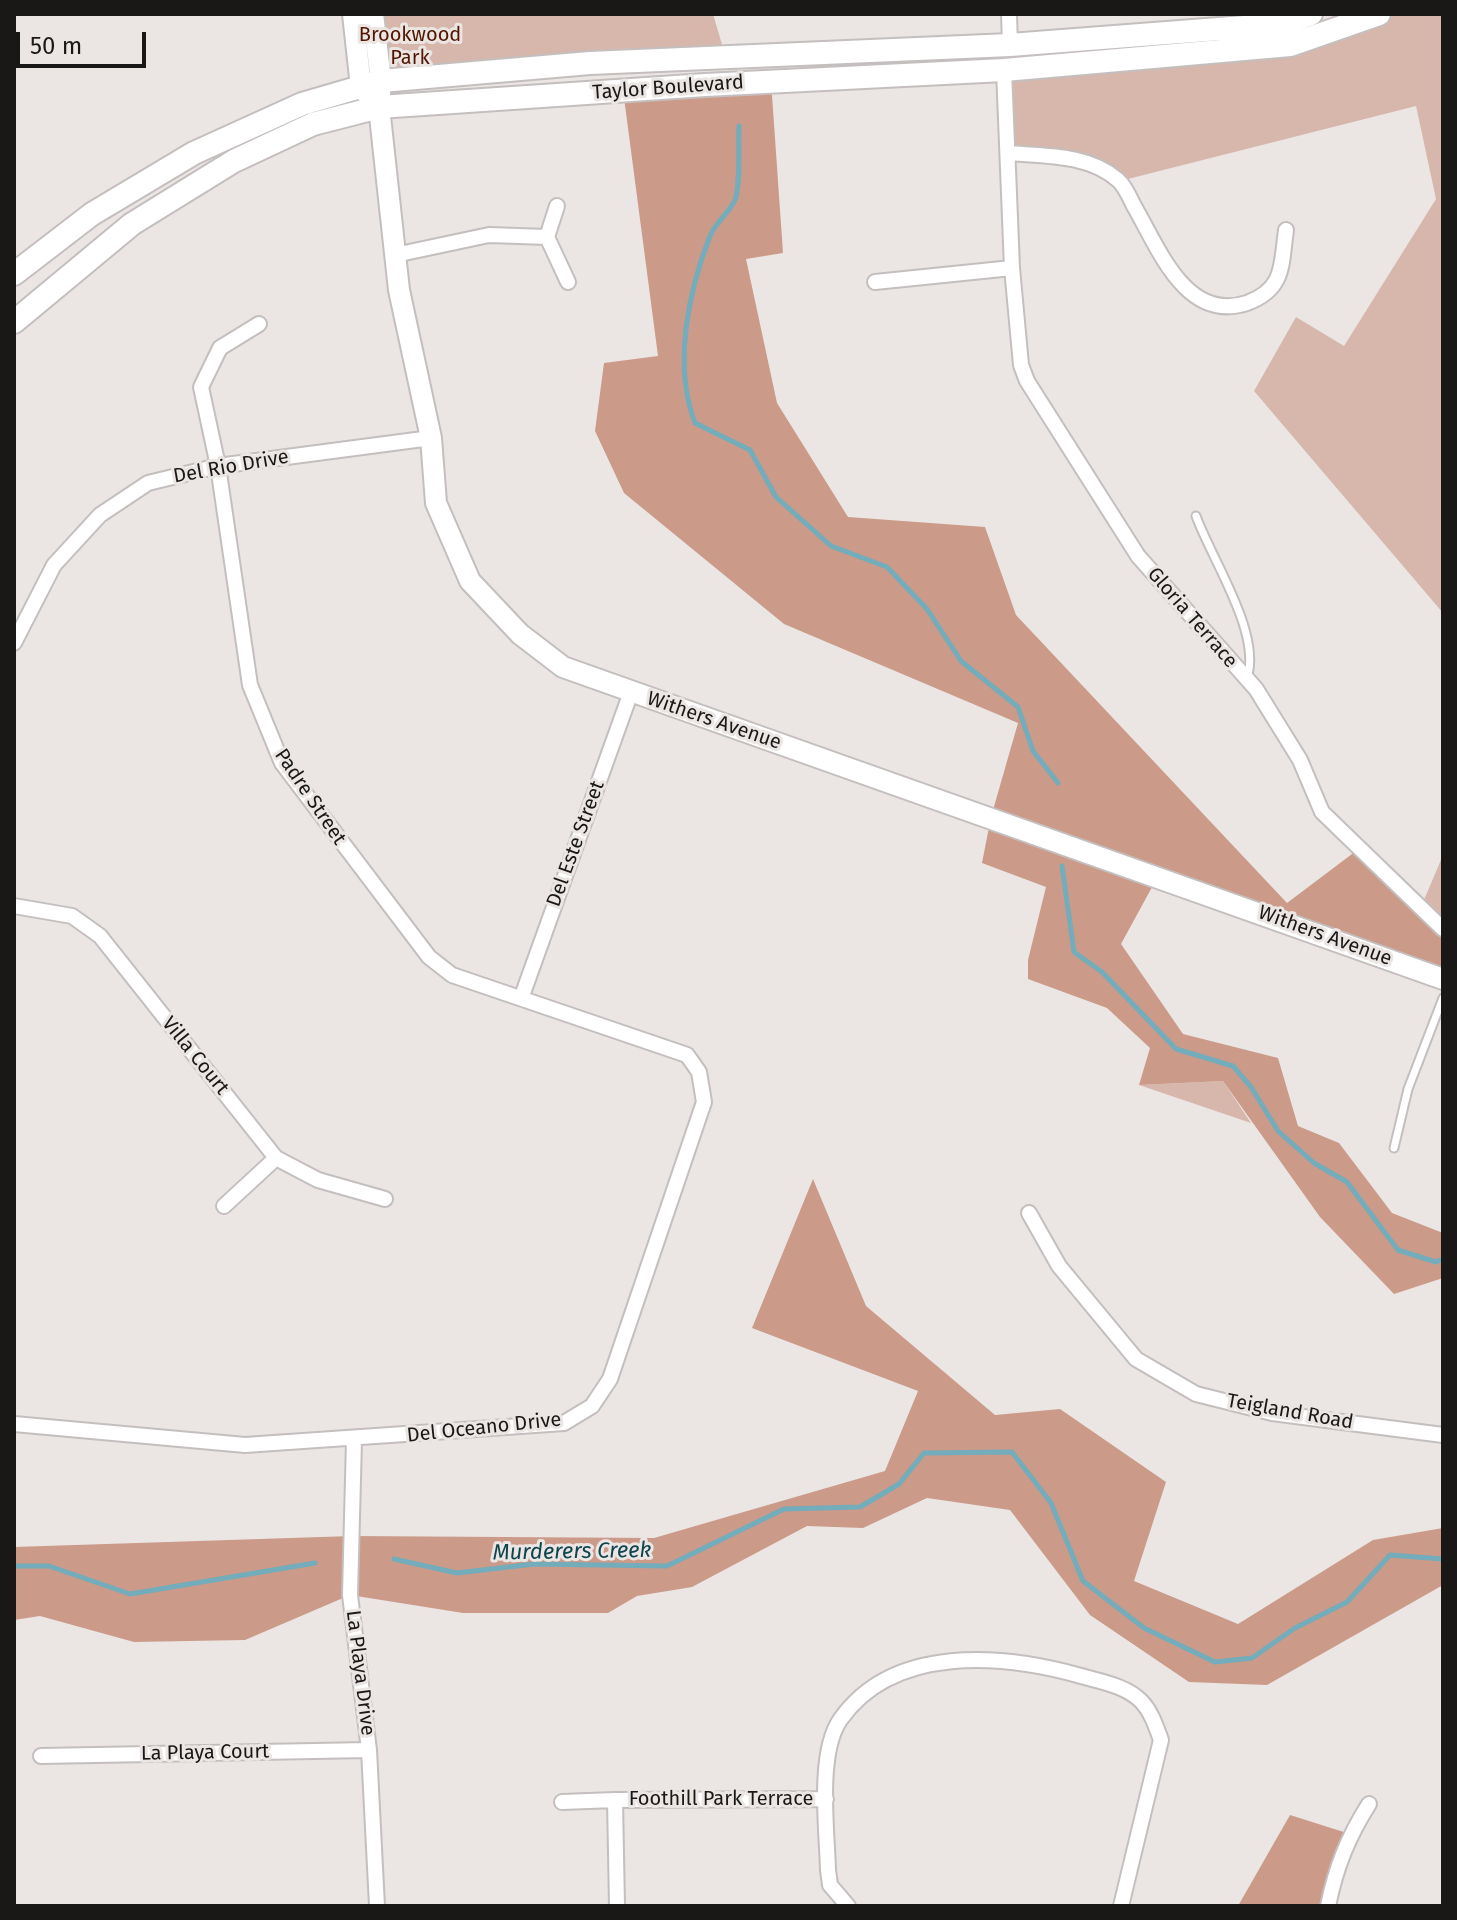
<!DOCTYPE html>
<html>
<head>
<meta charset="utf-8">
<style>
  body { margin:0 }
  #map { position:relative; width:1457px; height:1920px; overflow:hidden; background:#ebe6e4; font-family:"Fira Sans",sans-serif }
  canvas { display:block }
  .frame { position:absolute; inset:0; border:16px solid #191817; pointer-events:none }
  .scale { position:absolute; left:16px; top:32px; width:130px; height:36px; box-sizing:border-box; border:4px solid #191817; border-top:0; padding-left:10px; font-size:24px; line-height:28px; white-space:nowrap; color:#191817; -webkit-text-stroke:6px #ebe6e4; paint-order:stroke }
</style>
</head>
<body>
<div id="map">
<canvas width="1457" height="1920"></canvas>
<div class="frame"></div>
<div class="scale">50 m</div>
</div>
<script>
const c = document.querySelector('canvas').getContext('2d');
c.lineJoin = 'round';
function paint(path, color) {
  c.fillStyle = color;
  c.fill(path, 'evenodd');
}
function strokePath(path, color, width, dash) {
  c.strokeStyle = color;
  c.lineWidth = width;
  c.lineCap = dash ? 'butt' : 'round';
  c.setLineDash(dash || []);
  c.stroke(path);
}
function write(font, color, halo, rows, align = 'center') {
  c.font = font + ' "Fira Sans",sans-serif';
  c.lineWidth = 6;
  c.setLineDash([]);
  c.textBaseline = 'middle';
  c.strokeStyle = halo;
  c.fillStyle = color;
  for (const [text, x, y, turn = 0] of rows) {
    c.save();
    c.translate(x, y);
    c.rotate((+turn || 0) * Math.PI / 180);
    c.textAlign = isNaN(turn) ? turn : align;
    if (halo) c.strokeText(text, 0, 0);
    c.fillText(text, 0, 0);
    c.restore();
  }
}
const green = new Path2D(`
  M373,14H713L726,58L381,81Z
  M1379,14H1443V613L1254,391L1296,317L1344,346L1436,199L1416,106L1120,181L1095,166L1008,153L1004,70L1290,45Z
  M1443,855V929L1421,907Z
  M1223,1081L1251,1123L1139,1085Z`);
const forest = new Path2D(`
  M771,81L783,253L746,259L777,403L848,517L985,527L1016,615L1287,903L1360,848L1443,929V975L1157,878L1121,944L1183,1034L1278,1058L1298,1126L1339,1143L1392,1213L1443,1233V1278L1394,1294L1320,1217L1223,1081L1139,1085L1150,1048L1107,1008L1028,979V960L1046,887L982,863L991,817L1018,723L784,624L624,493L595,431L604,363L658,356L623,90Z
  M813,1179L866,1306L995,1415L1060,1409L1166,1482L1134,1581L1238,1624L1373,1540L1443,1528V1585L1267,1685L1189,1682L1090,1615L1010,1510L927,1498L863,1528L807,1526L692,1587L637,1596L608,1613H463L350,1595L245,1640L134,1642L40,1616L14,1620V1547L352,1536L654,1538L885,1471L918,1391L752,1328Z
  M1290,1815L1350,1834L1328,1906H1238Z`);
const stream = new Path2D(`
  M739,126C738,145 741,184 735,200C729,213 715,223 710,236C688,292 673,366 695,423L750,450L776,497L831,546L887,567L927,609L961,661L1018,707L1033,751L1058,783
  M1062,866L1074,952L1102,972L1176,1049L1233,1066L1251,1087L1278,1131L1314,1163L1347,1182L1398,1250L1436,1262L1443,1259
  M394,1559L457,1573L534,1564L667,1566L784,1509L860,1507L899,1484L924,1453L1012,1452L1051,1503L1083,1581L1144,1628L1215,1662L1252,1658L1295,1628L1347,1602L1390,1555L1443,1559
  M14,1566H49L130,1594L315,1563`);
const lane = new Path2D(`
  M1196,516C1212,560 1262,634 1247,678
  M1394,1148L1408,1089L1443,998`);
const street = new Path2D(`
  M1009,14L1010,45
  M1004,70L1012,268L1021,365L1027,381L1138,556L1256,689L1300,760L1322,812L1443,929
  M1008,153C1045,156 1089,154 1118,180C1125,186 1130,198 1134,206C1159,249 1186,323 1247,303C1285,289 1281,265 1286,230
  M557,206L547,237L568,282
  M395,255L489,235L547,237
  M875,282L1012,268
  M14,643L54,565L100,515L148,483L218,466L431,438
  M14,906L72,916L100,936L276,1158L318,1180L385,1199
  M522,996L631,692
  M224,1206L276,1158
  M1029,1213L1059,1266L1136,1359L1196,1394L1272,1413L1443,1435
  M14,1424L245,1445L564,1423L592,1406L610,1379L704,1102L699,1072L687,1055L452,975L429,957L282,763L250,685L218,466L201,387L220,348L259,324
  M354,1440L350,1595L369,1750L377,1906
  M41,1756L369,1750
  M562,1802L615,1800
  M617,1906L615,1800L826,1799
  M848,1906L830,1885L828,1870C827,1830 817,1754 840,1720C893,1644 1003,1654 1081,1676C1102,1682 1127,1686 1142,1702C1152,1713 1156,1727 1161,1740L1121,1906
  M1328,1906C1336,1867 1348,1837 1369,1804`);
const secondary = new Path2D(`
  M353,14L361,87L379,107L381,81L373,14
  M379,107L399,290L431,438L436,503L470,581L520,634L563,667L1443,979`);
const primary = new Path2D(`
  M14,274L92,214L194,153L302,104L381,81L590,63L1010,45L1284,24L1311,14
  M14,322L132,224L234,161L313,124L379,107L705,85L1004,70L1290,45L1379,14`);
const parkNames = [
  ["Brookwood",410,35],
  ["Park",410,58]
];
const streetNames = [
  ["Taylor Boulevard",668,88,-4],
  ["Del Rio Drive",231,467,-10],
  ["Gloria Terrace",1192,618,49],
  ["Withers Avenue",714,721,19],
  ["Padre Street",310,797,56],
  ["Del Este Street",576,844,-70],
  ["Withers Avenue",1325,936,20],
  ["Villa Court",195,1056,51],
  ["Teigland Road",1290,1412,10],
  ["Del Oceano Drive",484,1428,-6],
  ["La Playa Drive",360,1673,83],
  ["La Playa Court",205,1753,-1],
  ["Foothill Park Terrace",721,1799]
];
const waterNames = [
  ["Murderers Creek",572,1552,-1]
];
paint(green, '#d7b7ac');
paint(forest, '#cb9a89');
strokePath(stream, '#73acbb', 5);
strokePath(lane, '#c4bfbe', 11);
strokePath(street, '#c4bfbe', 18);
strokePath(secondary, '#c4bfbe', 24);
strokePath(primary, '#c4bfbe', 26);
strokePath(lane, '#fff', 7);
strokePath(street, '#fff', 14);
strokePath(secondary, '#fff', 20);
strokePath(primary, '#fff', 22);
write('20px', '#511600', '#ebe6e4', parkNames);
write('20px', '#191817', '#ebe6e4', streetNames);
write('italic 22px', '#0f444f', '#ebe6e4', waterNames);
</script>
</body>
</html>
